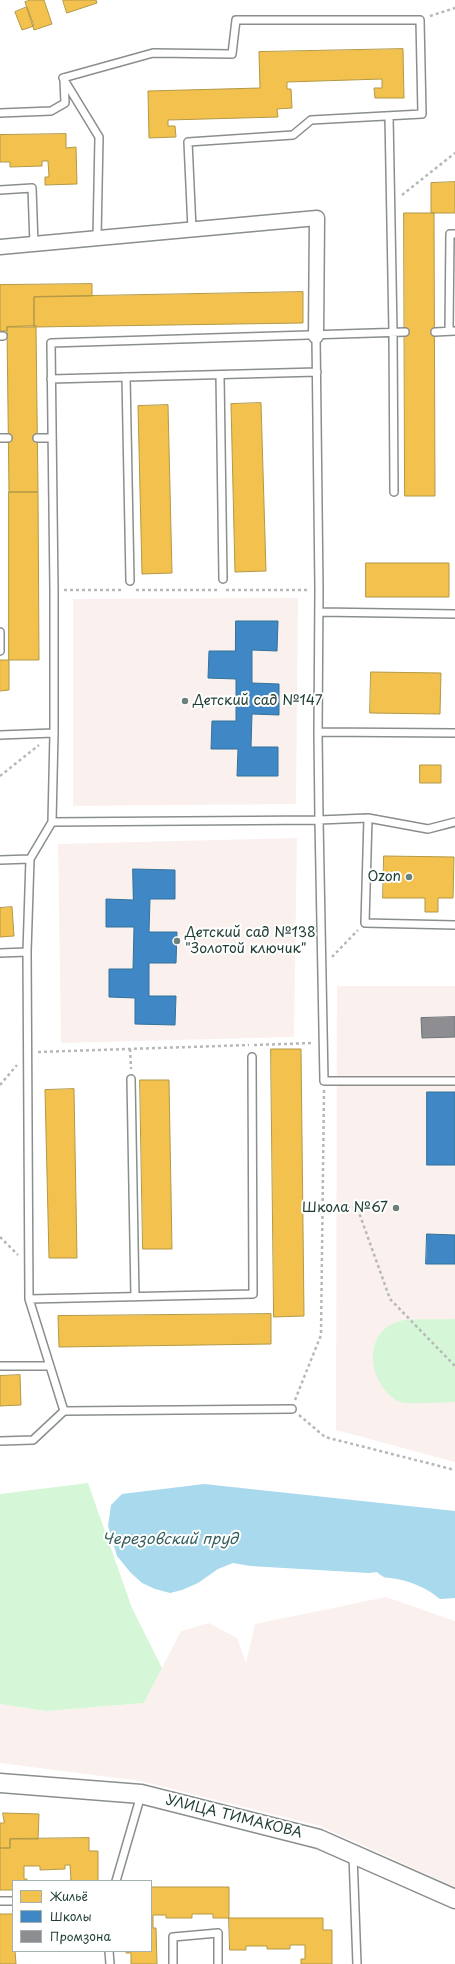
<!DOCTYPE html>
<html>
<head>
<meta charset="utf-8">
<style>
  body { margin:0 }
  #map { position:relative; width:455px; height:1964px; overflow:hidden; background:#fff; font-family:"Playpen Sans",sans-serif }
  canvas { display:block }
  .legend { position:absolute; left:12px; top:1880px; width:140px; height:72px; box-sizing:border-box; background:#fff; border:1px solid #a5b1ae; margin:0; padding:5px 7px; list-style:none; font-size:12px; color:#1f3d34 }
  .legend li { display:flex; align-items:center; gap:8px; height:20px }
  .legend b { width:20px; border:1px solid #a5b1ae }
</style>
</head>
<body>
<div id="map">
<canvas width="455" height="1964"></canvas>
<ul class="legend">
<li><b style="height:11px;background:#f2c14e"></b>Жильё</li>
<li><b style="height:11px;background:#3f88c5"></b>Школы</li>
<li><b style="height:11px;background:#8d8d92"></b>Промзона</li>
</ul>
</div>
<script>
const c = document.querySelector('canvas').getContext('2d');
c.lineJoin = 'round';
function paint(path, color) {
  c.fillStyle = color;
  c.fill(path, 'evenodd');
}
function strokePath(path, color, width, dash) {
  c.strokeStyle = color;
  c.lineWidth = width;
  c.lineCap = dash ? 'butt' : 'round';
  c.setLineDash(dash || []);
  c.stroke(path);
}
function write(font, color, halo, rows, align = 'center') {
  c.font = font + ' "Playpen Sans",sans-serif';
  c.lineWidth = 4;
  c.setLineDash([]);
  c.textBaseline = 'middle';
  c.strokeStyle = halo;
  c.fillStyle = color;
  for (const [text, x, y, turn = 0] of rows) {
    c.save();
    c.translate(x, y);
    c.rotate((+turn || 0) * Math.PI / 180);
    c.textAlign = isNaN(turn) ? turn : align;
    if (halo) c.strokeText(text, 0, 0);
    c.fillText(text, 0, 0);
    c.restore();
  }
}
const built = new Path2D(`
  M298,598L296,804L73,806V599Z
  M297,838L294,1037L61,1043L58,844Z
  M337,986H455V1462L336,1430Z
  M386,1597L455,1621V1887L320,1826L140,1781L0,1763V1704L46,1711L144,1703L181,1631L209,1623L237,1638L246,1663L255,1624Z`);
const green = new Path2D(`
  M455,1319V1402C445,1402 407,1405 400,1402C368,1386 360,1332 400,1321C410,1318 442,1320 455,1319Z
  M88,1483L132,1608L162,1668L144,1703L46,1711L0,1704V1494Z`);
const water = new Path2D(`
  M204,1484L455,1511V1598L440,1599C428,1589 413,1582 397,1579C387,1577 386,1580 377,1572L369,1573L250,1566L233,1563L218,1569L198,1583L182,1590L170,1593L155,1589L142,1583L131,1573L117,1556L108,1526L111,1505L122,1494Z`);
const homes = new Path2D(`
  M31,0H44L52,24L34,30L25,2Z
  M63,0H96L97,3L67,13Z
  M27,7L34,26L22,30L15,12Z
  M403,49L404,98H375L374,88H382V79L287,82V89H291L292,108L277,109L278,117L168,120V126H175L176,137L149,138L148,91L260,88L259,52Z
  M66,134V148L76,147L77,184L45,185V177H49L48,161H42V166L10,167V162H0V135Z
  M455,182V213H431V183Z
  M404,213H434L435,496H405Z
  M92,284V296L34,297V327H7V331H0V285Z
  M303,292V323L34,327V297Z
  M36,326L38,492H9L7,327Z
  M261,403L266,571L235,572L231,404Z
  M168,405L172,573L142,574L138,406Z
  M9,492H38L39,660H9Z
  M366,563H449V597H366Z
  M0,660H9V690L0,691Z
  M371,672L441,673L440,714L370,713Z
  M420,765H441V783H420Z
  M384,856L454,857L453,898H438V912H425V898H383Z
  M12,907L14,936L0,937V908Z
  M271,1049H301L304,1316L274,1317Z
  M140,1080H169L172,1249H143Z
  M74,1089L77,1258H49L45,1090Z
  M271,1314V1344L59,1347L58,1316Z
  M20,1375L21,1405L0,1406V1376Z
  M3,1813L39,1814L38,1839H10V1848H0V1823H4Z
  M89,1838V1851H98V1881H66L71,1880L70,1865H65V1869L40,1870V1866H24V1879H27V1881H13V1890H0V1848H10V1839Z
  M151,1887H229V1918H213V1914H192V1918H166V1915H153V1928H156L157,1964H131V1953H126V1951H151Z
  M0,1914H13V1951H15L16,1964H0Z
  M229,1918H323V1930H332V1964H301V1959H305V1945H290V1949H267V1946H246V1950H230Z`);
const schools = new Path2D(`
  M236,621H278L277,651L252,650V683L279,684V715L252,714L251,747H278V776H237L238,749H211L212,721H236V679L208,678L209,651H235Z
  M133,869L175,870V899H150L149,932H177L176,963H149V996H176L175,1025L135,1024V998L109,997V969H133L134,927H106V899L133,900Z
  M427,1092H455V1165H427Z
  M427,1234L455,1235V1264H426Z`);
const industry = new Path2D(`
  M455,1017V1037L422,1038L421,1018Z`);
const path = new Path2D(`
  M430,16L455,8
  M402,195L455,153
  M64,590H123
  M136,590H219
  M226,590H309
  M0,776L39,745
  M332,957L358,930
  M254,1045L313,1043
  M130,1049L131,1069
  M38,1052L249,1045
  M0,1085L17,1065
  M323,1211L357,1207L390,1299L455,1366
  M0,1237L18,1255
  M295,1400L321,1335L324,1090
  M299,1415L325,1437L455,1470`);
const service = new Path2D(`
  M63,78L153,53L232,54L236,20H420L422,114L311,120L293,135L188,142L192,229
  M63,78L99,137L97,238
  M0,113L51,111L65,103L64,80
  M389,116L393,332L394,492
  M0,190L32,188L34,244
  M449,331L450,234H455
  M435,332L455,331
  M0,336H3
  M316,336L319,590L318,732
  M220,375L223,579
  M126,377L130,581
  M51,379L317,372
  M0,438H8
  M37,438H52
  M319,612L455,614
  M0,632V651
  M0,735L54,733V590L51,343L405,332
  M368,818L428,829L455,822
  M52,822L54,733
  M0,860L30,859L52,822L319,820L318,732L455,733
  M455,925L365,923L368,818L319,820L324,1081H455
  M27,952L29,1299L64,1411
  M0,953L27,952L30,859
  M131,1079L135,1297
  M29,1299L253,1294L252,1057
  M0,1366H50
  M0,1441L33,1440L64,1411L292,1409
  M353,1855L357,1964
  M116,1881L141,1795
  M0,1901H13
  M109,1951L110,1964
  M173,1964V1937L218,1933V1964`);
const minor = new Path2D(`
  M0,247L317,218L316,336`);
const tertiary = new Path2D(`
  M0,1783L141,1794L319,1839L455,1899`);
const markers = [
  [185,701,4,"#6d817b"],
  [409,877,4,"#6d817b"],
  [177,941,4,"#6d817b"],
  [396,1208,4,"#6d817b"]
];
const poiNames = [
  ["Детский сад №147",193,701],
  ["Ozon",401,877,"right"],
  ["Детский сад №138",185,933],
  ["\"Золотой ключик\"",185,949],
  ["Школа №67",388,1208,"right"]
];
const streetNames = [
  ["УЛИЦА ТИМАКОВА",234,1817,14]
];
const waterNames = [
  ["Черезовский пруд",170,1540]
];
paint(built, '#faf1ee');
paint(green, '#d5f7d7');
paint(water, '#a9d9ed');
paint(homes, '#f2c14e');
strokePath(homes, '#b39946', 1);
paint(schools, '#3f88c5');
strokePath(schools, '#35729a', 1);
paint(industry, '#8d8d92');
strokePath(industry, '#6c7576', 1);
strokePath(service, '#898f8d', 10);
strokePath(minor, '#898f8d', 17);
strokePath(tertiary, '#898f8d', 21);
strokePath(path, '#b6b9b8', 2.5, [3, 3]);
strokePath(service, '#fff', 7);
strokePath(minor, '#fff', 14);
strokePath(tertiary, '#fff', 18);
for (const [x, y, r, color] of markers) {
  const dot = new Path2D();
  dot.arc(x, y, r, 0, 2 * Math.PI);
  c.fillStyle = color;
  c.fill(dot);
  strokePath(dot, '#fff', 1.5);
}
write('14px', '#1f3d34', '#fff', poiNames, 'left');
write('14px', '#1f3d34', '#fff', streetNames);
write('italic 15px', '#386060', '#fff', waterNames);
</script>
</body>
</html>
